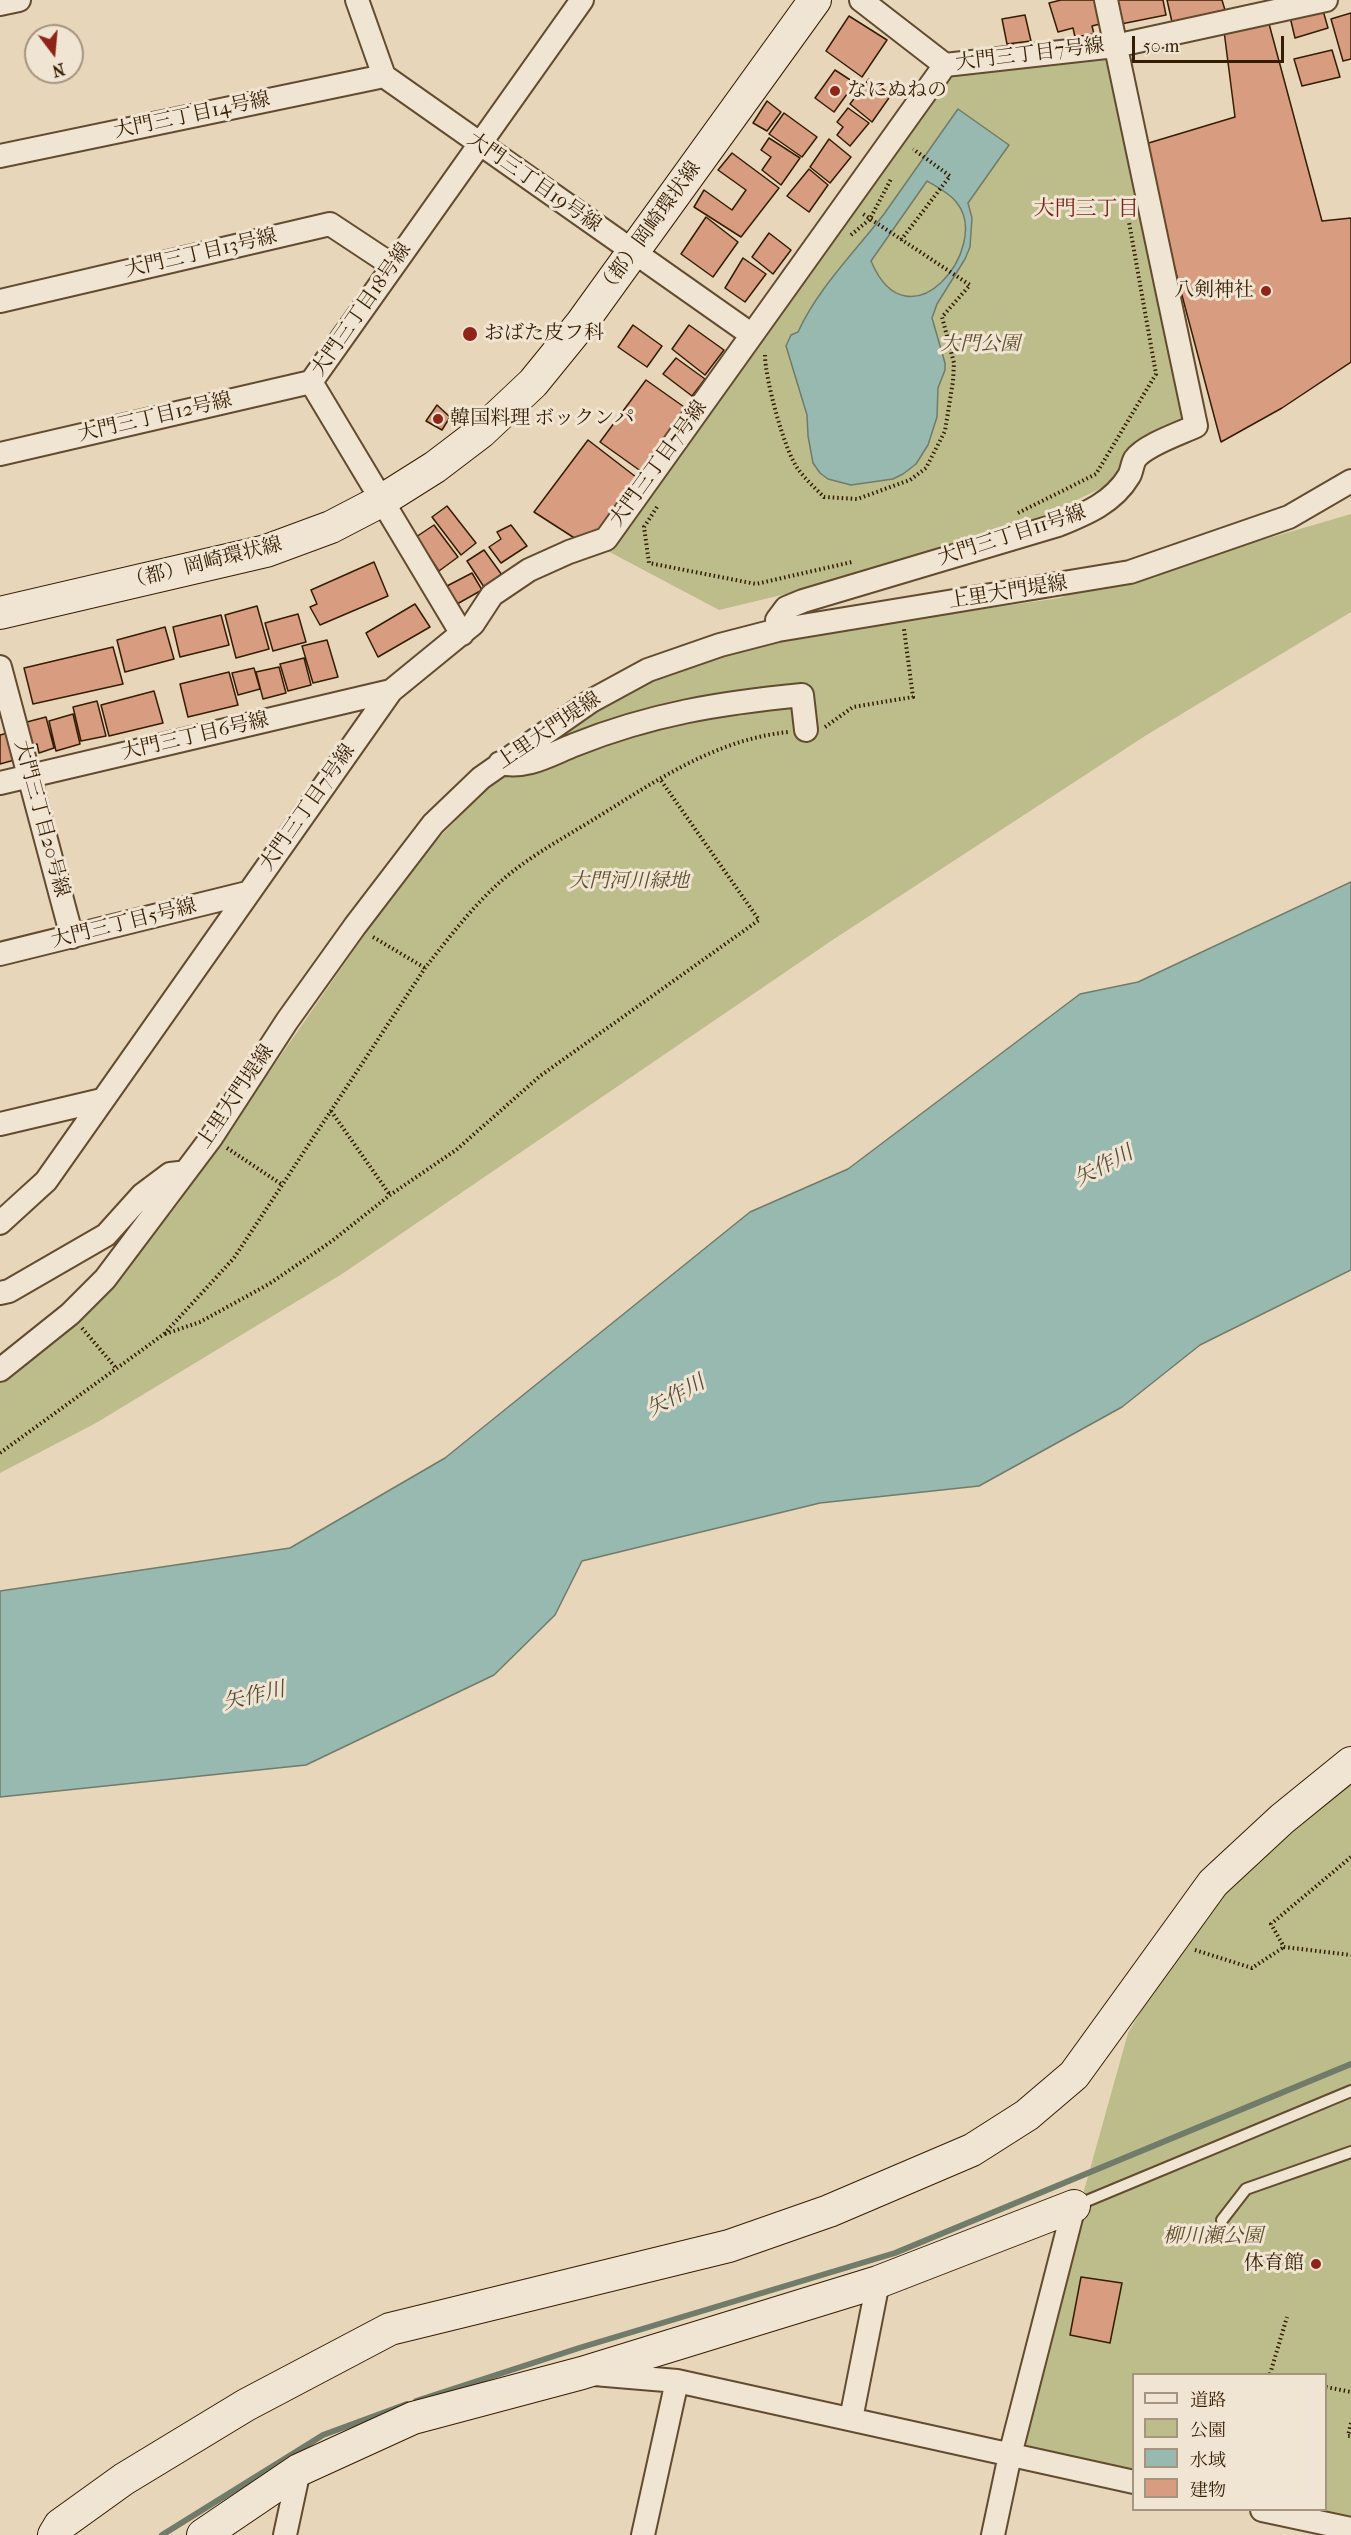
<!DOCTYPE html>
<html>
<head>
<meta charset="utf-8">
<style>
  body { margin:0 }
  #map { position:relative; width:1351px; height:2535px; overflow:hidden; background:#e8d6ba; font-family:"IM FELL French Canon","Noto Serif JP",serif }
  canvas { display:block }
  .legend { position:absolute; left:1132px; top:2373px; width:195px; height:138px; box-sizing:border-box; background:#f0e4d2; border:2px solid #a5947e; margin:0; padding:8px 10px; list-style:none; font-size:18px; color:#351d01 }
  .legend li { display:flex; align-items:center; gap:12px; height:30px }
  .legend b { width:30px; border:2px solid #a5947e }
  .north { position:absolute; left:24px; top:24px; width:60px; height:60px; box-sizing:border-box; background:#f0e4d2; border:2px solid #a5947e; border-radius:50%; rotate:164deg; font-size:16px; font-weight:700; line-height:24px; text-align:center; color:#351d01 }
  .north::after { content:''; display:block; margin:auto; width:21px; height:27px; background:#8f2418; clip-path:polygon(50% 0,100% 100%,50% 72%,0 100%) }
  .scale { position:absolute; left:1132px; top:36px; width:152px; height:27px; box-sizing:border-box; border:3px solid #351d01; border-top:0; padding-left:8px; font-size:18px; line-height:21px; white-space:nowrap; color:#351d01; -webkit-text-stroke:4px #f0e4d2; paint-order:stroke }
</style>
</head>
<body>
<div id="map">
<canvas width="1351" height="2535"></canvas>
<ul class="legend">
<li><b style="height:8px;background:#f0e4d2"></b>道路</li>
<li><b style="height:16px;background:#bdbc8b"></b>公園</li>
<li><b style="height:16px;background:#97b9b0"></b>水域</li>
<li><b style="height:16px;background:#d89c80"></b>建物</li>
</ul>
<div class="north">N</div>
<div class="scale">50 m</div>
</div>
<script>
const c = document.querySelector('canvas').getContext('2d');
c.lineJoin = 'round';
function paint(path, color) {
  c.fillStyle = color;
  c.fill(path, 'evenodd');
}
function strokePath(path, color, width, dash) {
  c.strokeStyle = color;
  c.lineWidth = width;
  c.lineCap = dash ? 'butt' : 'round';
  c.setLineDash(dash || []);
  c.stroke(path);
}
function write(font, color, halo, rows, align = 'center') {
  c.font = font + ' "IM FELL French Canon","Noto Serif JP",serif';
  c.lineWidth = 6;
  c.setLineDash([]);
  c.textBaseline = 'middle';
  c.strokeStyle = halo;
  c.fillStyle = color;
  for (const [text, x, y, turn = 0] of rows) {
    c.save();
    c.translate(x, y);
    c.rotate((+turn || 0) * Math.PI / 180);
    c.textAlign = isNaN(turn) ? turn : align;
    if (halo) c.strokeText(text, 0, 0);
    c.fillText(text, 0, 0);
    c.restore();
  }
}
const green = new Path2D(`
  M1101,56L1111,64L1185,419L1140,443L1122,458L1121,473L1114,482L1014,530L890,569L719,610L604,549L952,72Z
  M1351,514V612L1145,736L834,939L342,1274L96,1423L0,1473V1382L71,1327L131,1264L178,1204L414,863L488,788L531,752L602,705L673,672L718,656L810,634L1060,598L1091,585L1132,578Z
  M1351,1781V2517L1315,2510H1326V2374H1134L1133,2471L1013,2445L1128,2033L1224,1873Z`);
const water = new Path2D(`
  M958,109L1009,145L968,203L972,218L970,247L965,259L937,304L932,318L945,363V370L938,388L937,417L928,445L916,464L903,474L893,479L851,485L828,479L820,473L813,463L808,436L807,415L786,346L791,335L798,332C818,288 855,252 884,214C909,179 933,144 958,109ZM927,181C936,186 951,194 957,203C992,247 909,351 871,261Z
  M1351,882V1270L1200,1345L1122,1407L979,1486L820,1503L582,1561L555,1615L494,1675L306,1765L0,1797V1591L290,1548L445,1458L750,1212L848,1169L1080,994L1138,982Z`);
const stream = new Path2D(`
  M416,2401L579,2348L895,2253L1351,2064
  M162,2535L323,2435L407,2404`);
const building = new Path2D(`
  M1061,0H1098L1104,23L1092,26L1094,34L1075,37L1073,28L1058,32L1049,3Z
  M1116,0H1163L1166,15L1121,24Z
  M1167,0H1222L1225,10L1172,22Z
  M1322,7L1328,28L1295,38L1290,17Z
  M1351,13V59L1343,61L1331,19Z
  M1025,15L1031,41L1007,44L1002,19Z
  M849,16L887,40L862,77L826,51Z
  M1268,20L1322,221L1351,218V362L1282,408L1221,442L1142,145L1235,117L1224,31Z
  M1332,50L1340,77L1302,86L1294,59Z
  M835,70L855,83L834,112L815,98Z
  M869,79L891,95L872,122L850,104Z
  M767,101L781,112L767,131L753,123Z
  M848,108L869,123L850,146L837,135L843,127L837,122Z
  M784,113L817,137L802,157L769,134Z
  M769,138L800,158L781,185L762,170L771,157L761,150Z
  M829,139L851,157L830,183L810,167Z
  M732,153L779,188L741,237L694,207L704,190L732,210L746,190L718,170Z
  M809,169L828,185L809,212L787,196Z
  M706,217L738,242L713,277L681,254Z
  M769,233L791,250L773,274L752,257Z
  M743,258L766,274L745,302L725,288Z
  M633,325L662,346L647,367L618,347Z
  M689,325L724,350L705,375L672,349Z
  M676,358L705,379L692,396L663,374Z
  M646,380L687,409L642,472L600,442Z
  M437,405L450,417L442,430L426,421Z
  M588,440L636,477L600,530L576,539L534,512Z
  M447,506L476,543L461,555L432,517Z
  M434,525L458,557L439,571L416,537Z
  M511,525L527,546L501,563L489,547L501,539L497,532Z
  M484,550L502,575L484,587L467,561Z
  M374,562L388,596L320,625L310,607L317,604L311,590Z
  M472,573L482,590L457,604L447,586Z
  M415,604L430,627L378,657L366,633Z
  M257,606L269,649L236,658L225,615Z
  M298,614L306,642L273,651L265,623Z
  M221,615L229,645L180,657L173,627Z
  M165,627L174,659L125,672L117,640Z
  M327,640L338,677L313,683L302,646Z
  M113,647L123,684L33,704L24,668Z
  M304,658L311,685L288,691L280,664Z
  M279,667L286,693L263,699L256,672Z
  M254,668L260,689L238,695L232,673Z
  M229,672L238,705L188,717L180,684Z
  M154,691L163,723L109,736L101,705Z
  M97,701L106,736L81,741L73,707Z
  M73,714L80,744L56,751L49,721Z
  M46,717L54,748L39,753L37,744L30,747L23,723Z
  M11,732L18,759L0,764V735Z
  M1081,2277L1122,2283L1110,2343L1070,2335Z`);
const path = new Path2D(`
  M851,235L870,219L891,179
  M901,240L950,176L913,149
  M765,355C765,378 784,450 798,469C805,479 815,488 824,497L857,499L910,480L926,468L945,431L953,381L954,363L942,317L970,285L863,214
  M657,507L644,527L649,563L756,584L852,562
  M1018,513L1096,474L1156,374L1129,222
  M825,727L853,707L913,697L904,629
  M373,937L425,968
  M331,1111L390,1195
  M227,1148L281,1184
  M82,1328L116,1368
  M165,1334L200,1322L269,1284L332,1241L390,1195L456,1150L540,1076L759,920L660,779
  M0,1453L164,1334L234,1258L425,968C448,939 472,907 500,882C527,858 560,840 591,821C653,783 713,740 788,732
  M1351,1857L1271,1924L1284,1947L1351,1955
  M1195,1950L1252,1968L1284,1947
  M1270,2374L1287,2317
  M1326,2387L1351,2392
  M1351,2423L1348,2436H1351`);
const lane = new Path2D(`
  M1077,2205L1351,2091
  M1222,2220L1246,2189L1351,2152`);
const street = new Path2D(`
  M357,0L384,76L752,335
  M861,0L945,65
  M0,4L19,0
  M0,156L384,76
  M0,301L330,224L392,265
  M311,382L582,0
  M311,382L462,634
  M0,454L311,382
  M778,630L777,620L786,608L803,601L1058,525C1085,514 1113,503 1129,476C1132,471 1132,464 1135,459C1145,445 1181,433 1196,426L1106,0
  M0,667L72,937
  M500,763C527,769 549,755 574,745C651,714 720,703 802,695L806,730
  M0,783L391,691
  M0,954L247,893
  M0,1124L102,1100
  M0,1223L46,1181L391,691L473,624L492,595L529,570L569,552L606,539L945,65L1115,46L1326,0
  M0,1293L9,1291L106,1235L142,1195L170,1174L179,1173
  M0,1370L70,1314L105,1279L211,1138L287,1021L355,926L433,824L481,778L591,701L648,670L720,645L778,630L1130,572L1289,517L1351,481
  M594,2374L677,2381L1134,2482
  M851,2419L878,2282
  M1262,2510L1351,2529L1349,2535
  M285,2535L299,2470
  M643,2535L677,2381
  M993,2535L1010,2455L1074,2206`);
const secondary = new Path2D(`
  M0,613L266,551L331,527L381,501L435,467L481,432L533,383L581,324L815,0
  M54,2535L60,2525L124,2479L246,2405L390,2329L729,2246L829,2211L972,2150L1027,2115L1074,2075L1213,1883L1282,1819L1351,1763
  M203,2535L299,2470L413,2418L582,2373L878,2282L1074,2206`);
const markers = [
  [835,91,6,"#8f2418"],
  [1266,291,6,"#8f2418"],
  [470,334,8,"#8f2418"],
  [438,419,6,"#8f2418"],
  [1316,2264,6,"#8f2418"]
];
const streetNames = [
  ["大門三丁目7号線",1030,55,-7],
  ["大門三丁目14号線",192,116,-12],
  ["大門三丁目19号線",534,183,35],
  ["（都）岡崎環状線",650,229,-54],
  ["大門三丁目13号線",201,254,-13],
  ["大門三丁目18号線",362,310,-55],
  ["大門三丁目12号線",155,418,-13],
  ["大門三丁目7号線",659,464,-54],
  ["大門三丁目11号線",1012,536,-18],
  ["（都）岡崎環状線",204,564,-14],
  ["上里大門堤線",1008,593,-9],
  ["上里大門堤線",549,731,-34],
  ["大門三丁目6号線",195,737,-13],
  ["大門三丁目7号線",308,808,-55],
  ["大門三丁目20号線",41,819,75],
  ["大門三丁目5号線",124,924,-14],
  ["上里大門堤線",236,1097,-56]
];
const poiNames = [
  ["なにぬねの",847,91],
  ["八剣神社",1254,291,"right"],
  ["おばた皮フ科",484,334],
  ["韓国料理 ボックンパ",450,419],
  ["体育館",1304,2264,"right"]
];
const parkNames = [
  ["大門公園",980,345],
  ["大門河川緑地",629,882],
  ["柳川瀬公園",1213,2237]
];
const neighbourhoodNames = [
  ["大門三丁目",1086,210]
];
const waterNames = [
  ["矢作川",1104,1167,-28],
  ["矢作川",676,1397,-29],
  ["矢作川",254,1697,-13]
];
paint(green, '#bdbc8b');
paint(water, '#97b9b0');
strokePath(water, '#707b6a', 1.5);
strokePath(stream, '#707b6a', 6);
paint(building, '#d89c80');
strokePath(building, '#351d01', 1.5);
strokePath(lane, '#624b2f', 14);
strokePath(street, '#624b2f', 26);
strokePath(secondary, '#351d01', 34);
strokePath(path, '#351d01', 4, [1.5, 3]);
strokePath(lane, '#f0e4d2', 10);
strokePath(street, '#f0e4d2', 22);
strokePath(secondary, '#f0e4d2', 32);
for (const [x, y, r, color] of markers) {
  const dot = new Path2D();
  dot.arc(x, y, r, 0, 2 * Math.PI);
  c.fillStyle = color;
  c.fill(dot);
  strokePath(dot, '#f0e4d2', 2);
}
write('20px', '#351d01', '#f0e4d2', streetNames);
write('20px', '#351d01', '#f0e4d2', poiNames, 'left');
write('italic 20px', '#5e4d2a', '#f0e4d2', parkNames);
write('21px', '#7a1f14', '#f0e4d2', neighbourhoodNames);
write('italic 21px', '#524c36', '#f0e4d2', waterNames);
</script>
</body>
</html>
